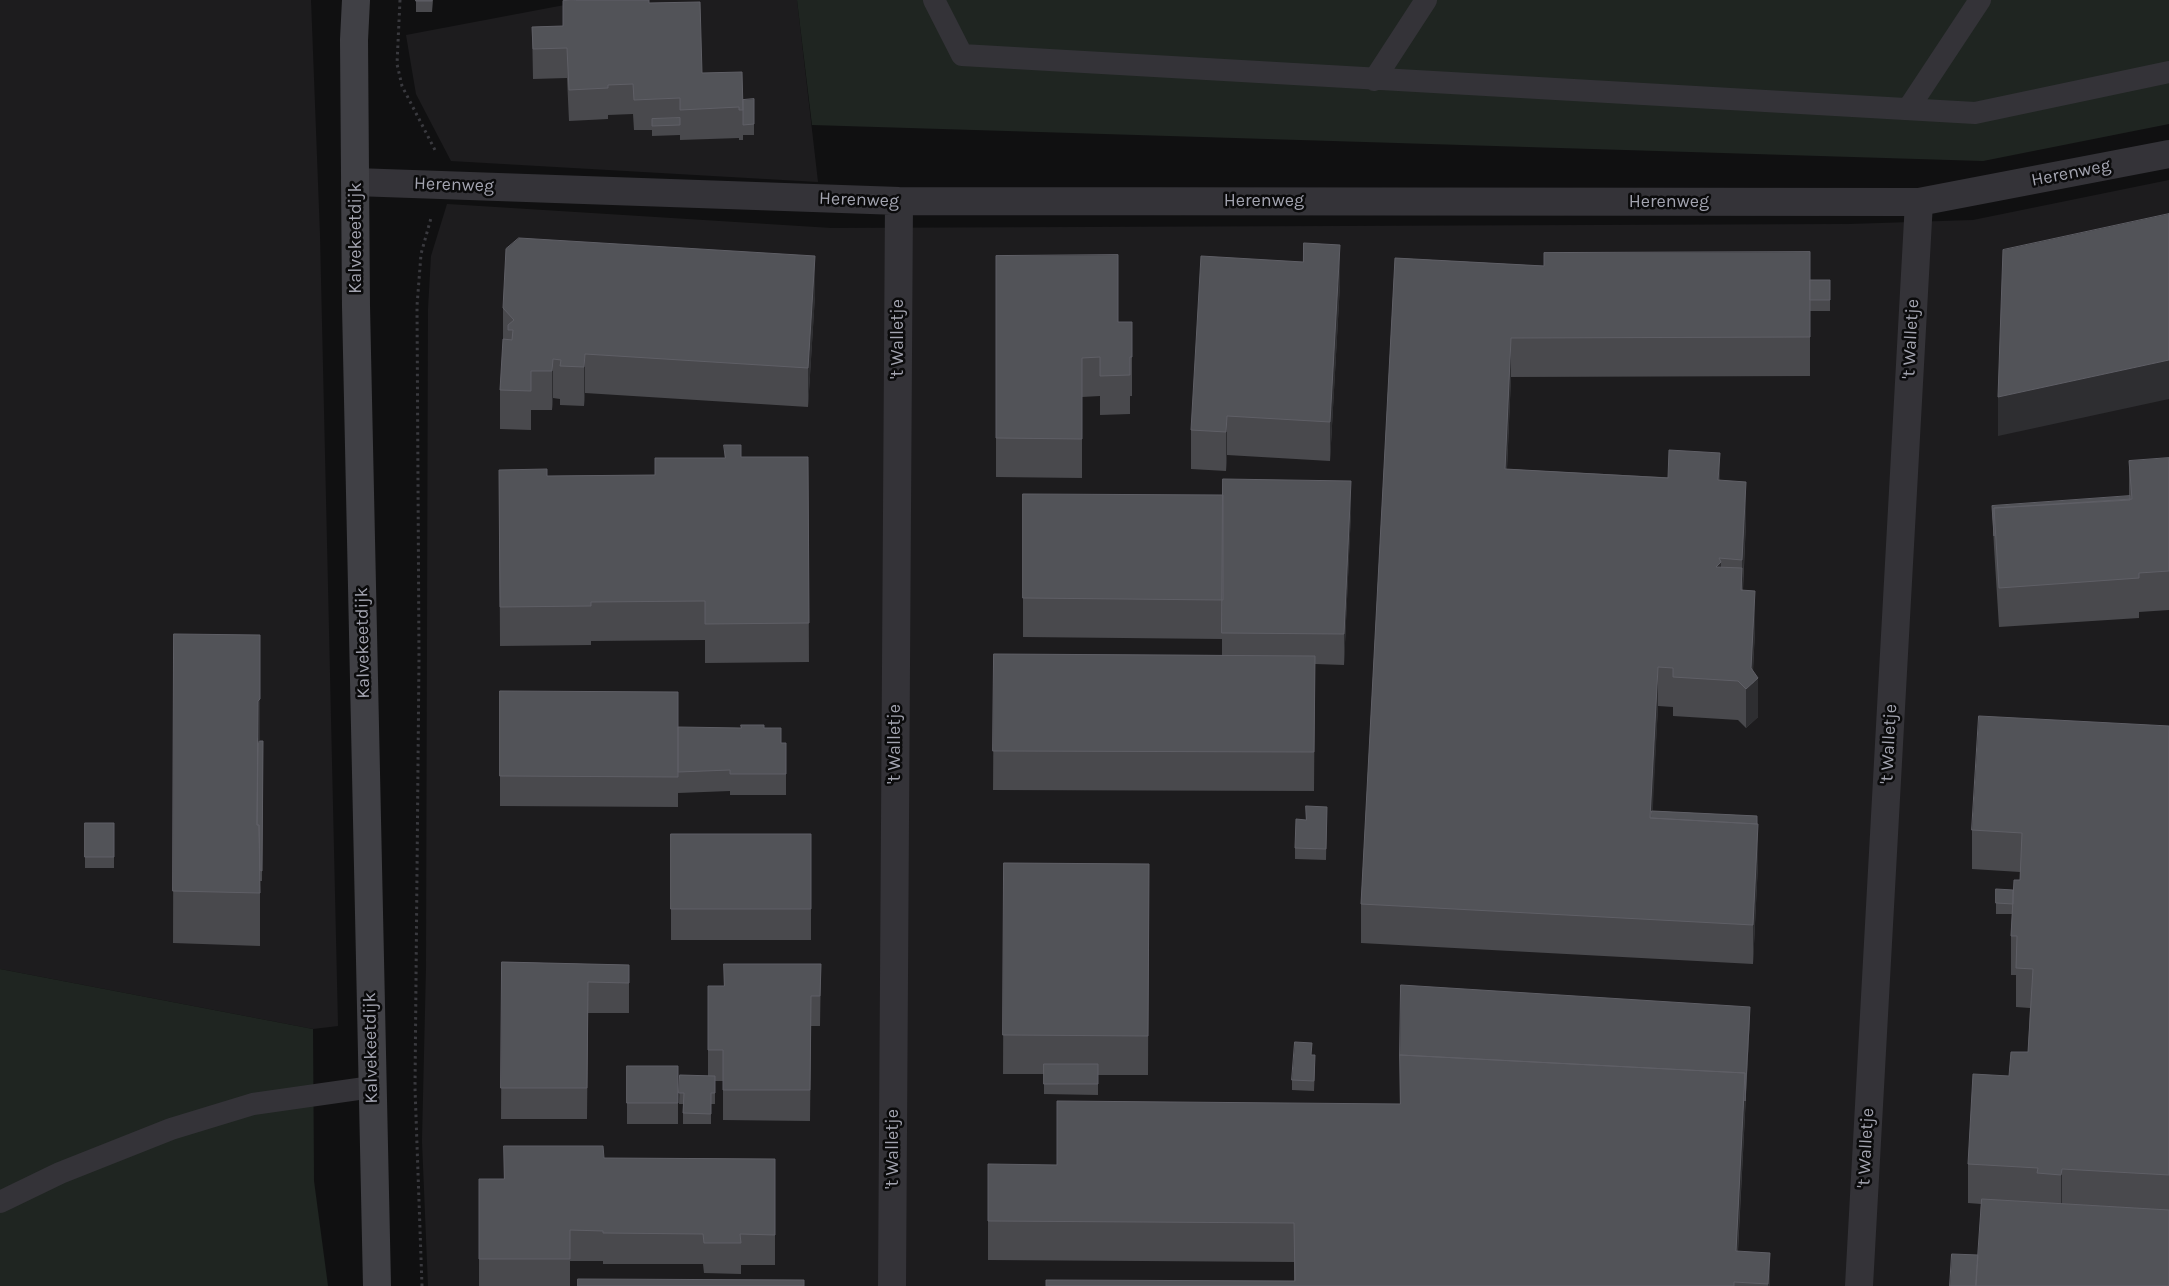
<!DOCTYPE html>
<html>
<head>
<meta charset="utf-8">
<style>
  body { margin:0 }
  canvas { display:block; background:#101011 }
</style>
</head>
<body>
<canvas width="2169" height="1286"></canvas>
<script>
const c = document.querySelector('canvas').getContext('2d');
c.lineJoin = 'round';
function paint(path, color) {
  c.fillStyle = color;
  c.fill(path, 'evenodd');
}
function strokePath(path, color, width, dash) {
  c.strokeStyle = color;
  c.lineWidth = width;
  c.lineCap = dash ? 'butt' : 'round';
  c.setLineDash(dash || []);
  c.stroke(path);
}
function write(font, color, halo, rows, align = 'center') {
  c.font = font + ' Karla,sans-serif';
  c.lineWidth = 5;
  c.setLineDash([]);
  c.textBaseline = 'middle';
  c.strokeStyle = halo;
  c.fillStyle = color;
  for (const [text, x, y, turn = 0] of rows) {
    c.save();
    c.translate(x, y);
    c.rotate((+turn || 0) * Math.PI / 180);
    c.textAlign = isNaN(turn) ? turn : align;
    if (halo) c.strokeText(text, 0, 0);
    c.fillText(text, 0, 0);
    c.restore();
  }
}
const built = new Path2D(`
  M0,0H311L320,236L338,1026L313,1029L0,969Z
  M591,0H797L818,182L451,161L416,94L406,35Z
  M2169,180V1286H428L422,1141L426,968L428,309L431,256L447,204L831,228L1850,224L1973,220Z`);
const green = new Path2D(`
  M797,0H2169V124L1983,161L812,125Z
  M0,969L313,1029L314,1181L328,1286H0Z`);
const path = new Path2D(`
  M400,0L397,64L402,86L436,152
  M422,1286L415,1088L419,658L417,306L421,254L431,218`);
const lane = new Path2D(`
  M934,0L962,55L1975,113L2169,72
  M1374,80L1426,0
  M1908,109L1980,0
  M0,1202L60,1173L171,1129L253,1104L372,1087`);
const street = new Path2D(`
  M355,182L899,201L1919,202L2169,154
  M892,1286L899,201
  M1859,1286L1919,202`);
const secondary = new Path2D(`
  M356,0L354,40L356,306L377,1286`);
const wall = new Path2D(`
  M416,0H433L432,12H416Z
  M649,3L702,73L743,100L754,124V135H743V140H739V138L680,140V130V135L652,136V130H634L633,114L608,115V119L569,121L567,78L533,79L532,27L563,26Z
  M996,256L1118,322H1132V396H1130V414L1100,415V396L1082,397V478L996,477Z
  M1395,258L1810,280H1830V311H1810V376L1511,377L1507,469L1720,480L1746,521L1743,590L1755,630L1753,671L1758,717L1746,728L1738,720L1673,716V707L1658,706L1652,811L1757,816L1758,863L1753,964L1361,943V904Z
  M1340,284L1330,461L1227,455L1226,471L1191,469V430Z
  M815,295L808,407L585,393L584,406L560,405V399L553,398L552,410H531V430L500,429V390L503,347V308Z
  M741,457H808L809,662L705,663V640L591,641V645L500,646L499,470L547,476L655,475Z
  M2169,458V610L2139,612V618L1999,627L1994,547L1992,506L2129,496V461Z
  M1023,494L1351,512L1344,665L1315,664L1314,791L993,790L994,654L1222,655V639L1023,637Z
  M174,634L260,741L263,752L262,881H260V946L173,943Z
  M500,691L678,772L764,728L781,743H786V795H730V791L678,793V772V807L500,806Z
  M2169,726V1286L1978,1255L1981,1204L1968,1203V1164L2009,1076L2028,1052L2030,1008L2016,1007V975H2011V936L2012,914H1996V903L2013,890L2020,880V872L1972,869V830Z
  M1327,807L1326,860L1295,859V848L1306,820Z
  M85,823H114V868H85Z
  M671,834H811V940H671Z
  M1004,863L1149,864L1148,1075H1098V1095L1044,1094V1074H1003Z
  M502,962L629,965V1013H588L587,1119H501Z
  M821,964L820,1026H811L810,1121L723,1120V1081H715V1104H711V1124H683V1104H679L680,1075L708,1076V986H724Z
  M1750,1017L1738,1251L1770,1286H1046L1294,1281V1262L988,1260V1221L1057,1165L1400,1104Z
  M1312,1055L1315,1066L1314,1091L1292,1090V1080Z
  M627,1066H678V1124H627Z
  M604,1158L775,1159V1265H741V1274L704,1273L703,1264H603V1261H570V1286H479V1179H504Z`);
const shadedWall = new Path2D(`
  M1340,245V284L1330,461V422Z
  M815,256V295L808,407V368Z
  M1511,338V377L1505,508V469Z
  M585,354V393L584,406V367Z
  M553,359V398L552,410V371Z
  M2169,360V399L1998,436V397Z
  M1227,416V455L1226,471V432Z
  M1720,453V492L1718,480Z
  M1351,481V512L1344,665V634Z
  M1746,482V521L1742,599V560Z
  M1721,562V601L1716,567Z
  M1755,591V630L1752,684L1758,678V717L1746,728V689L1751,668Z
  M260,635V751L258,754V701Z
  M1658,667V706L1651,847L1650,818Z
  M1758,824V863L1753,964V925Z
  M1750,1007V1017L1736,1282V1251L1745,1073Z
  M2062,1169V1208L2061,1214V1175Z
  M1770,1253V1286H1768V1284Z`);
const building = new Path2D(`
  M416,0H432V1H416Z
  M576,0H649V3L700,2L702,73L742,72L743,110H739V107L680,110V98L634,100L633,84L608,85V88L569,90L567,48L533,49L532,27L563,26V1Z
  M754,99V124L743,125V100Z
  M680,118V125L652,126V119Z
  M2169,214V360L1998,397L2003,250Z
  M519,238L815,256L808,368L585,354L584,367L560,366L561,360L553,359L552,371H531V391L500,390L503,339L512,340L513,330H508V325L514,320L503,308L506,249Z
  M1304,243L1340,245L1330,422L1227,416L1226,432L1191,430L1201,256L1303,262Z
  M1810,252V337L1511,338L1505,469L1668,478L1669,450L1720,453L1718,480L1746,482L1742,560L1719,558L1721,562L1716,567L1742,568L1741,590L1755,591L1751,668L1758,678L1746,689L1738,681L1673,677V668L1658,667L1650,818L1758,824L1753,925L1361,904L1395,258L1544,266V253Z
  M1118,255V322H1132V357H1130V375L1100,376V357L1082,358V439L996,438V256Z
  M1810,280H1830V300H1810Z
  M724,445H741V457H808L809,623L705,624V601L591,602V606L500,607L499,470L547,469V476L655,475V458H725Z
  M2169,458V571L2139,573V578L1999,588L1994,508L2132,499L2129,461Z
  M1223,479L1351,481L1344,634L1222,633Z
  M1023,494L1223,495V600L1023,598Z
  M2130,496V500L1994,508V536L1992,506Z
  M174,634L260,635V699L258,701L257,825H259L260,893L173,891Z
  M994,654L1315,656L1314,752L993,751Z
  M500,691L678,692V777L500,776Z
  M1979,716L2169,726V1175L2062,1169L2061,1175L2037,1173L2038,1168L1968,1164L1973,1074L2009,1076L2011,1052H2028L2033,969L2016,968L2017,936H2011L2014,880H2020L2022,833L1972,830Z
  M741,725H764V728H781V743H786V774H730V770L678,772V727L741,728Z
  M260,741H263L262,871L260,870L259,825H257L258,743Z
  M1306,806L1327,807L1326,849L1295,848L1296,819L1306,820Z
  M1652,811L1757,816V824L1651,818Z
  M85,823H114V857H85Z
  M671,834H811V909H671Z
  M1004,863L1149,864L1148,1036L1003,1035Z
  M1996,889L2013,890V904L1996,903Z
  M502,962L629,965V983L588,982L587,1088H501Z
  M724,964H821L820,996H811L810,1090H723V1050H708V986H724Z
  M1401,985L1750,1007L1745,1101V1073L1400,1055Z
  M1295,1042L1312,1043L1311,1055H1315L1314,1081L1292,1080Z
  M1400,1055L1745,1073L1736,1251L1770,1253L1768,1284L1734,1282V1286H1046V1280L1295,1281L1294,1223L988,1221V1164L1057,1165V1101L1400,1104Z
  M1044,1064H1098V1084H1044Z
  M627,1066H678V1103H627Z
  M680,1075L715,1076V1093H711V1114L683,1113L684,1093H679Z
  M504,1146H603L604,1158L775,1159V1235L740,1234L741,1243H704L703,1234L603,1233V1231L570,1230V1259H479V1179H504Z
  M1982,1199L2169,1210V1286H1976Z
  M1952,1254L1978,1255L1976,1286H1950Z
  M578,1279L804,1280V1286H578Z`);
const streetNames = [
  ["Herenweg",2071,173,-11],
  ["Herenweg",454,185,2],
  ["Herenweg",859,200,2],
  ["Herenweg",1264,201],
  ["Herenweg",1669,202],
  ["Kalvekeetdijk",356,238,-90],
  ["'t Walletje",898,339,-90],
  ["'t Walletje",1911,339,-87],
  ["Kalvekeetdijk",363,643,-91],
  ["'t Walletje",895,744,-90],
  ["'t Walletje",1889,744,-87],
  ["Kalvekeetdijk",371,1048,-91],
  ["'t Walletje",1866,1148,-87],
  ["'t Walletje",893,1149,-90]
];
paint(built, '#1d1c1e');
paint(green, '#1f2521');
strokePath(path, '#3a3a3f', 3, [2.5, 4]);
strokePath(lane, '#343338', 22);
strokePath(street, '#343338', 28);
strokePath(secondary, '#404045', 28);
paint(wall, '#49494d');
paint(shadedWall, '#2e2e31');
paint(building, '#525358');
strokePath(building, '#5f5f66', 1);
write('18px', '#a3a4b0', '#0b0b0c', streetNames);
</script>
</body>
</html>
